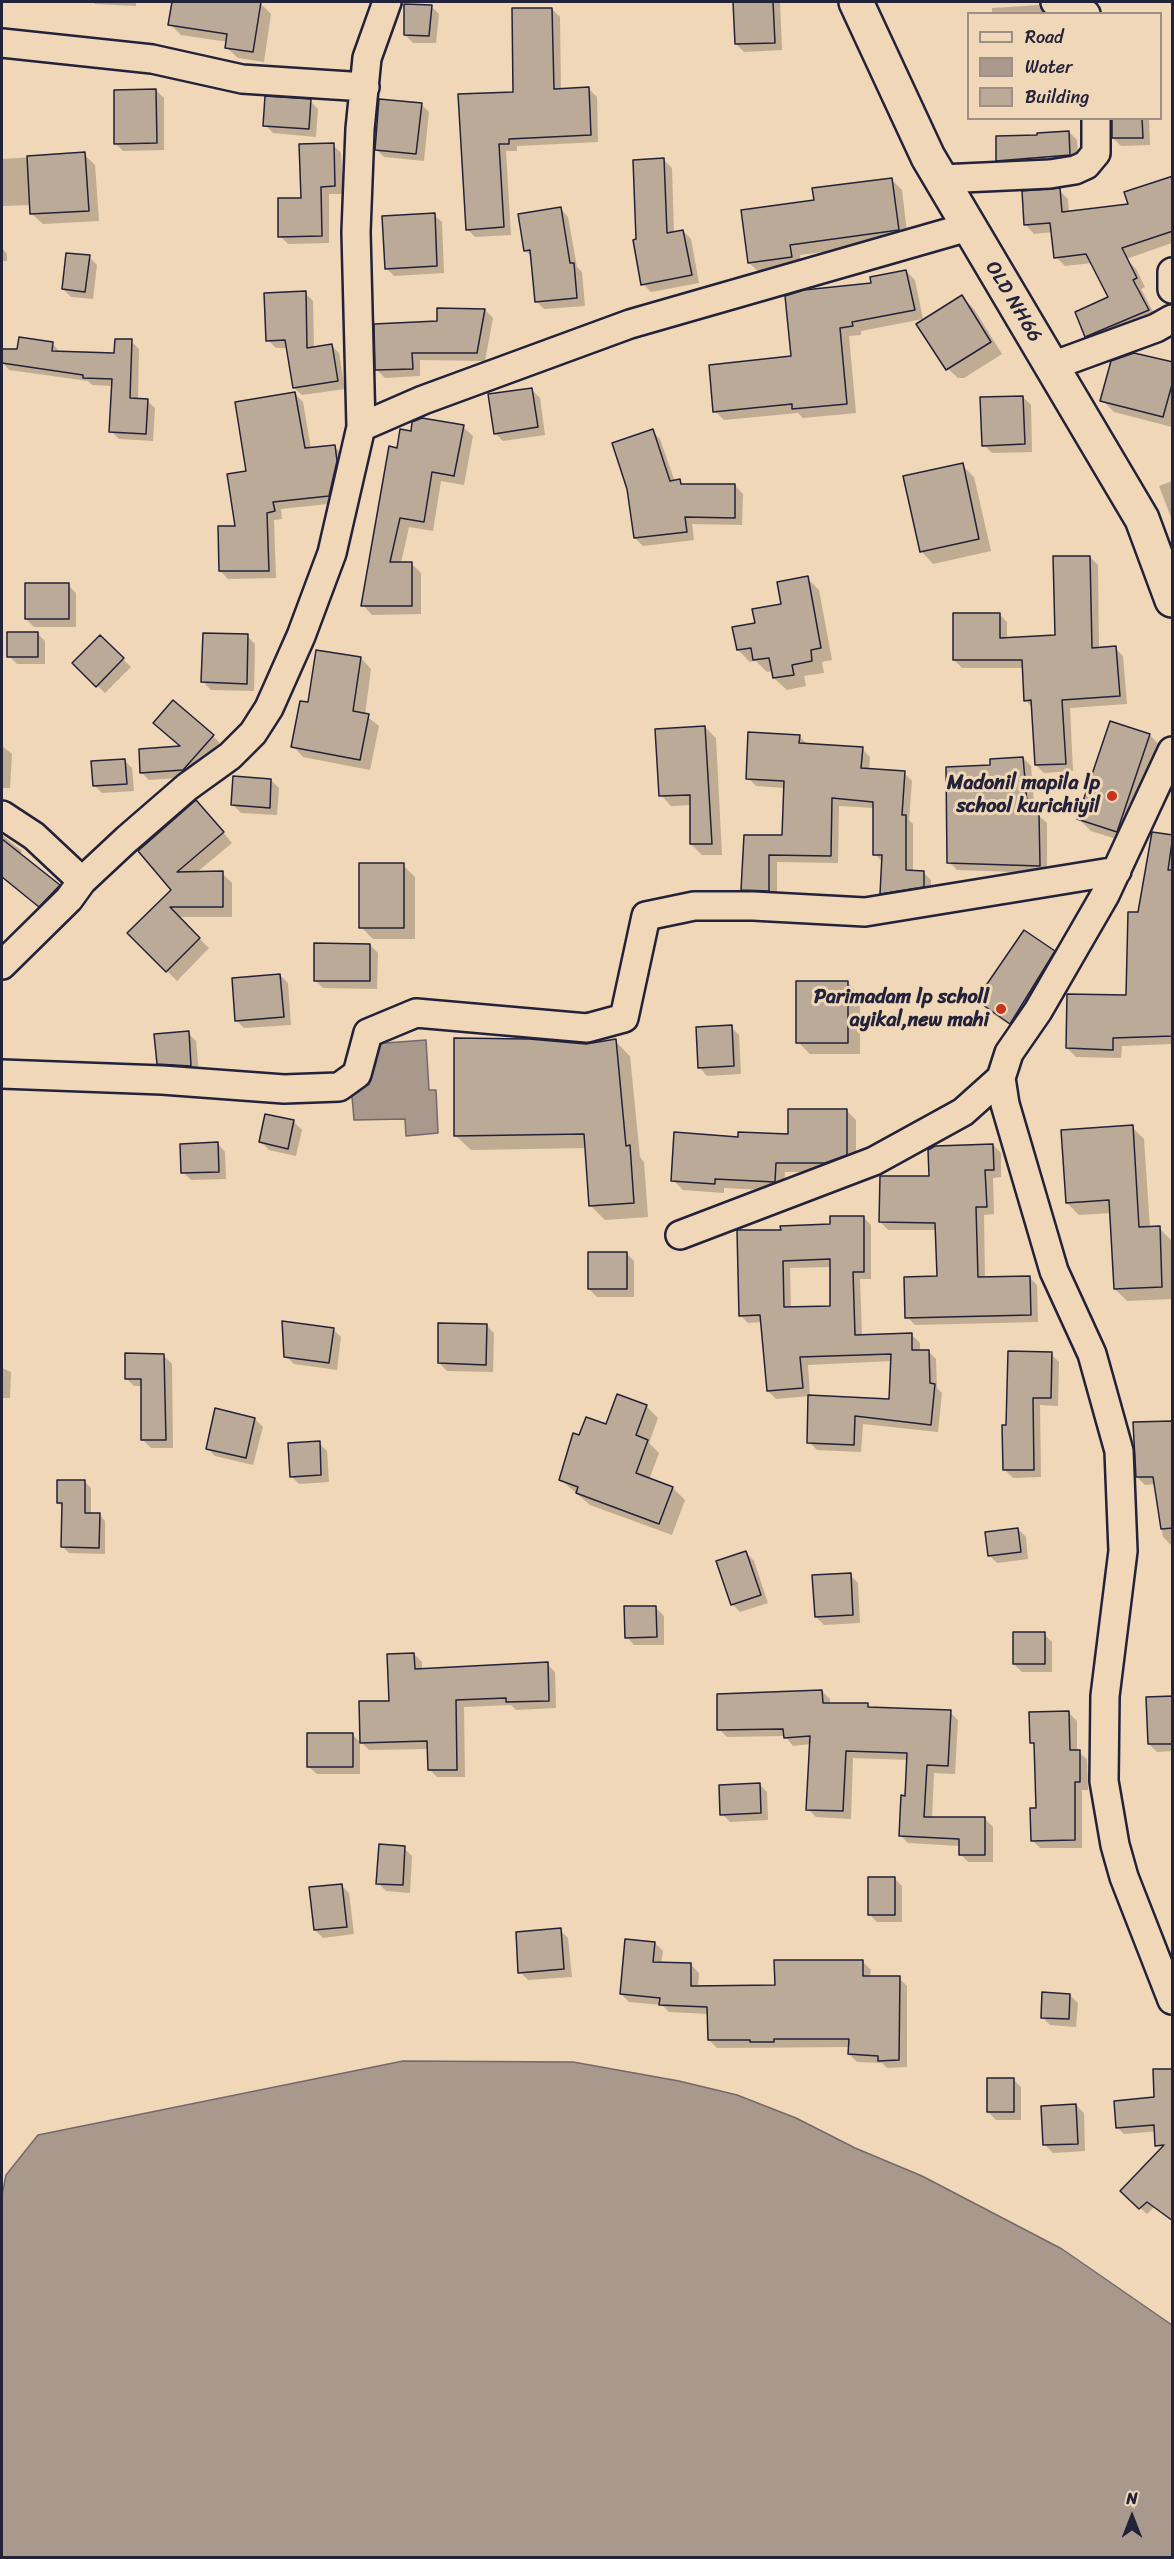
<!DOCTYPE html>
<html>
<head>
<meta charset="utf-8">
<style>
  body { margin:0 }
  #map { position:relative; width:1174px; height:2559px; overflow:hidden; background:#efd7b7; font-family:Sriracha,sans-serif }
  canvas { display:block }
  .frame { position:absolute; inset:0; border:3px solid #22223b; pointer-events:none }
  .legend { position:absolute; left:967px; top:12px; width:195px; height:108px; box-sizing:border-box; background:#efd7b7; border:2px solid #9d8f85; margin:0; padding:8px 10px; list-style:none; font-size:18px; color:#22223b }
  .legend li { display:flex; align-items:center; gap:12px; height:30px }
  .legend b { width:30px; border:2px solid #9d8f85 }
  .north { position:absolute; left:1102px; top:2487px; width:60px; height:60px; -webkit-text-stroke:4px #efd7b7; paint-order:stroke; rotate:0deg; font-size:16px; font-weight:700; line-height:24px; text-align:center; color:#22223b }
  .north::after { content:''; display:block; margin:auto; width:21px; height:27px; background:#22223b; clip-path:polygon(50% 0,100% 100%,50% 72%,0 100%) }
</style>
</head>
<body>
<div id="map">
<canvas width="1174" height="2559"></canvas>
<div class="frame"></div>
<ul class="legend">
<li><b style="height:8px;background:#efd7b7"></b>Road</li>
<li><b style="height:16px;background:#a9998d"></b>Water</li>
<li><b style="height:16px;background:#bcaa98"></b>Building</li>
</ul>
<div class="north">N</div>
</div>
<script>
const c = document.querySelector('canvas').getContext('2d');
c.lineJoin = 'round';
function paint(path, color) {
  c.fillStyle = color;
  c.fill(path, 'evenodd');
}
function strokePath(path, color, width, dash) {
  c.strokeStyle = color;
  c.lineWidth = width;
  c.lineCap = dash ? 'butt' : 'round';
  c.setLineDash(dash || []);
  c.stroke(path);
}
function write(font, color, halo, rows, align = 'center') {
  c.font = font + ' Sriracha,sans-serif';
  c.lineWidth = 6;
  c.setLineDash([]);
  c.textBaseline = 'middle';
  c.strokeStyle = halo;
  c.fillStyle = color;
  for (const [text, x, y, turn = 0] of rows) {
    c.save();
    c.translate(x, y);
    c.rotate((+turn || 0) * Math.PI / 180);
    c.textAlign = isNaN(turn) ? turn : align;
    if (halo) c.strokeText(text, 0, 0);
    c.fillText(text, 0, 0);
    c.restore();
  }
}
const water = new Path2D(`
  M426,1040L429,1090H436L438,1133L406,1136L405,1119L354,1120L351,1085H369L371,1044Z
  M403,2061L573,2062L679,2081L737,2095L796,2118L855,2148L922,2176L1062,2249L1172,2325V2557H2V2195L6,2175L38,2135Z`);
const shadow = new Path2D(`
  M93,2H136V6L95,4Z
  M174,2L260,3L271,14L264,62L238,58L227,48L228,42L181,35L170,24Z
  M735,2H780L782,50L744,52L736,44Z
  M1039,5L1047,14H992V8Z
  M431,6L439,14L436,43H413L405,35Z
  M552,9L560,17L561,90L589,89L597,97L598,142L517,146V151H506L511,235L475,237L467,229L515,94Z
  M156,90L164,98V150L123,151L115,143Z
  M310,101L318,109L316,137L273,133L265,125Z
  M421,104L429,112L424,161L384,157L376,149Z
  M1112,118H1149L1150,145L1121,146L1113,138Z
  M1069,132L1077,140L1078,162L1006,168L998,160L1039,137Z
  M333,145L341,153L343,194H329V243L288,244L280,236Z
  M84,154L95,165L99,221L43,224L32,214L31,205L2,206V159Z
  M664,160L672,168L674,233L683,231L691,239L699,283L651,292L643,284L637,240Z
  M1172,177V243L1126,259L1136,269L1145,287L1141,289L1157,319L1096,345L1087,336L1111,298L1092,263L1065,266L1056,257L1053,232L1034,234L1025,224L1059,190L1068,199L1069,213L1130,205Z
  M891,179L902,190L908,241L800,255L801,267L760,273L749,263L815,201Z
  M561,209L568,217L577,267L582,272L585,306L544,309L536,301L532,257L525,250Z
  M434,215L442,222L444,273L394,276L386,268Z
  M2,248L7,254V261H2Z
  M89,257L97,265L93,299L71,297L63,289Z
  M906,271L915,280L923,319L861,331V335L849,336L856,413L803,418L798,413L724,420L715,411L793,358L873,285Z
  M305,293L313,301L314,348L331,345L339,353L345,389L302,395L294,388L288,348H276L268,340Z
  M962,297L974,309L1002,354L964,378H958L945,366Z
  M439,310H485L493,318L485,361L420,360V376L385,378L377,370L439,323Z
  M131,341L139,349L138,400L147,401L155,408L153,441L119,439L111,431L113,386L92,385L88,381L9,370L2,362V350L18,351L52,343L60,352L115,354Z
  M1172,364V427L1114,412L1102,400Z
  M532,390L540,398L545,435L503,441L495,433Z
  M295,394L303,402L311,449L334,446L342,454L337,503L281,509L282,519L274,520L276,578L228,579L220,571L237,527L247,472Z
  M1023,397L1031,405L1032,452L992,453L984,445Z
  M463,427L473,436L464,485L441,481L433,531L409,527L401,563H411L421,573V614L372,615L363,605L398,450L412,432Z
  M652,431L660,439L675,482L679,481L684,485L735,486L743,494L742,525L692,524L694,540L643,546L635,538Z
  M962,465L974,477L991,551L933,564L921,551Z
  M1172,481V520L1159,486Z
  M1090,557L1098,565L1099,649L1115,648L1123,656L1127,704L1070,708L1073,771L1044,773L1036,765L1033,708L1025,700L1024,668H962L954,660L999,614L1007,622V639L1056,636Z
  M807,578L819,590L832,660L822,662L824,673L804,676L806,686L787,690L774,678L773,671L767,672L756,661L750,662L738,650L756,624L783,605Z
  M68,585L76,593V627H34L26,619Z
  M37,633L45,641V664H17L9,656Z
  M247,636L255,644L254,691L211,690L203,682Z
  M100,637L131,667L105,693L74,663Z
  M361,658L371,669L365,715L379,726L370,770L303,757L293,746L309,704Z
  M1111,723L1150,735L1162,748L1129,843L1091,831L1079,819Z
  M705,727L716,738L722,855H702L691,844V805L671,806L661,795Z
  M213,736L220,743L191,777L149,780L141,772L183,748Z
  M799,736L807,744L862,749L870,757L869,770L904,773L912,781L909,820L913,824V872H923L931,880V894L890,901L882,893L883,863L875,854V808L839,806L838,863L777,862V898H751L743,890L745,837H784L785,788L756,786L748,778Z
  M2,746L12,754L10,788H2Z
  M1023,758L1031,766L1035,816H1039L1047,823V873L957,870L949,862L992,766Z
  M124,760L132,768L134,791L102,793L94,785Z
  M271,780L279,788L277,815L241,813L233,805Z
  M206,812L232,843L196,873H222L232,883V917H177L209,948L177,981L129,933L173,890L140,851Z
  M2,835L22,851L20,855L67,893L48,913L28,898L22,887L2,873Z
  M1172,837V1044L1122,1046L1121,1058L1076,1057L1067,1048L1128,996L1140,914Z
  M403,865L415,877V939H373L361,927Z
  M370,945L378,953L377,989L323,988L315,980Z
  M1054,952L1066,964L1023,1034L990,1012L978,1000Z
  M280,975L288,983L291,1025L244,1028L236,1020Z
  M848,983L860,995V1054H810L798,1042Z
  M731,1027L739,1035L741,1074L707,1076L700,1068Z
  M188,1033L196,1041L199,1074L166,1071L158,1063Z
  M615,1041L630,1056L640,1157L644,1162L648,1217L605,1220L590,1205L586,1148L471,1150L456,1136L586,1045Z
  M846,1110L856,1120V1164L836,1172H785L784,1191L724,1188V1193L683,1190L673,1180L739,1138L789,1136Z
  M266,1116L294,1122L302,1130L296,1156L269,1150L261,1142Z
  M1132,1127L1144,1139L1150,1228H1159L1171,1240L1172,1299L1127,1301L1115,1289L1111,1213L1079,1215L1067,1203Z
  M218,1144L225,1152L226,1179L191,1180L183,1172Z
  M993,1145L1001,1153V1177L993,1178L994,1214L984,1215L985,1278L1029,1277L1037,1285L1038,1322L915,1325L907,1317L938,1277L937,1230H888L880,1222L930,1177Z
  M863,1217L871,1225V1279H860L862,1336L912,1335L920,1343V1351H928L936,1359L937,1388L942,1393L938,1432L863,1424L861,1452L817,1450L809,1442V1396L776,1399L768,1391L762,1322L748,1323L740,1315L782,1232L831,1226ZM831,1267V1307L791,1309L790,1268ZM892,1361L890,1401L810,1397L808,1365Z
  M626,1253L634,1261V1297H597L589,1289Z
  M486,1325L494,1333L493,1372L447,1371L439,1363Z
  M333,1329L341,1337L337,1370L294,1364L286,1356Z
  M1051,1354L1059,1362L1058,1406L1040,1405L1041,1477L1013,1478L1005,1470L1007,1426Z
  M164,1356L172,1364L173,1448H151L143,1440V1386H134L126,1378Z
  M2,1368L11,1372L10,1398H2Z
  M646,1406L658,1418L649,1443L659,1453L649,1480L673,1488L685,1500L672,1535L590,1505L561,1480L580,1437Z
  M255,1419L263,1427L253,1465L215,1456L207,1448Z
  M1172,1423V1544L1171,1545L1163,1537L1155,1484L1145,1485L1137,1477Z
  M319,1443L327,1451L329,1482L299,1484L291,1476Z
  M84,1481L91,1488V1514H99L105,1521V1554L69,1553L63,1547V1507L58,1502Z
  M1018,1529L1026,1537L1028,1559L997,1563L989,1555Z
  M746,1553L754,1561L768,1603L740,1612L732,1604Z
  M850,1575L858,1583L860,1623L824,1625L816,1617Z
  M656,1608L664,1616V1645H634L627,1637Z
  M1044,1634L1052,1642V1672H1022L1014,1664Z
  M414,1654L422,1662V1670L547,1664L555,1672L556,1708L516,1710L511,1705L464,1707L465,1777H437L429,1769V1749L369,1750L361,1742L391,1702Z
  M822,1691L830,1699V1705H868L872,1709L950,1712L958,1720L955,1774L934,1773L932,1819H985L993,1827V1862H968L960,1854V1846L908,1843L900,1835L908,1760L853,1758L851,1819L816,1817L808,1809L811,1744L793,1746L785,1736L727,1737L719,1729Z
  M1172,1698V1751L1157,1752L1149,1744Z
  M1069,1713L1077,1721V1751L1087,1759L1088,1790H1082V1848H1040L1032,1840L1037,1809L1036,1746L1032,1742Z
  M352,1734L360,1742V1774H317L309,1767Z
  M759,1784L767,1792L768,1820L730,1822L722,1814Z
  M404,1848L412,1856L410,1893L386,1891L378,1883Z
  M894,1878L902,1886V1922H877L869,1914Z
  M341,1885L349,1893L354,1934L323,1938L315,1930Z
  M560,1930L568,1938L572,1977L528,1980L520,1972Z
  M655,1943L663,1951L661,1964L691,1965L699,1973L698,1988L777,1987L863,1962L871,1970L870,1977L899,1978L907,1986V2067L887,2068L882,2063L857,2062L849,2054L850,2047L717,2048L709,2040V2014L669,2012L662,2005L629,2002L621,1994Z
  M1070,1995L1078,2003L1076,2027L1050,2025L1042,2017Z
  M1013,2079L1021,2087V2120H996L988,2112Z
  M1155,2098L1172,2130L1124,2134L1118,2128Z
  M1076,2105L1084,2113L1085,2151L1053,2153L1045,2145Z
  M1172,2138V2221L1154,2207L1147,2214L1122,2191Z`);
const building = new Path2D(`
  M172,2H261L253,52L225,48L227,34L168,25Z
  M733,2H773L775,43L735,44Z
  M404,4L432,5L429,36L404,35Z
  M512,8H552L554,89L589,87L591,135L509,139V144H499L504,227L466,230L458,94L513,92Z
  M156,89L157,143L114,144V90Z
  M265,96L311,99L309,129L263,126Z
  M379,99L422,103L416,154L375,150Z
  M1112,118H1142L1143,138H1112Z
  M1069,131L1070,155L996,161V136L1037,135V133Z
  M334,143L335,186L321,187L322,236L278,237V198H301L299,144Z
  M85,152L89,211L30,214L27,156Z
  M664,158L667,233L683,230L692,275L641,285L633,240L636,239L633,160Z
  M1173,176V231L1122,248L1137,278L1133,280L1149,310L1085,337L1075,312L1108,297L1086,254L1054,258L1050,223L1024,225L1022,191L1060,188L1062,212L1128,204L1124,192Z
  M892,178L899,230L790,245L792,257L748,263L741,210L814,200L812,188Z
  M561,207L570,263H574L577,298L535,302L530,250L524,251L518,214Z
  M435,213L437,266L385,269L382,216Z
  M66,253L90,255L85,292L62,289Z
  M906,270L915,310L852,322L853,326L840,328L847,404L792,409V404L713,412L709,365L791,356L785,296L804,290L871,283L870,277Z
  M306,291L307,348L332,344L338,381L293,388L285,340L266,341L264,293Z
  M962,295L991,342L946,370L916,324Z
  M437,308L485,309L477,353H412L413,369L375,370L374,324L437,321Z
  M19,337L53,342L52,351L114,353L115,339H132L130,398L148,399L146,434L109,432L112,379L83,378V375L2,363V349H17Z
  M1134,353L1173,362V381L1163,417L1100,401L1111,361Z
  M532,388L538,427L494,434L488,394Z
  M295,392L305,448L335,445L337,461L329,496L273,502L275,511L267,513L269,571H219L218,526H235L227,474L246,471L235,402Z
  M1023,396L1025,444L982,446L980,397Z
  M422,418L464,425L454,476L432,472L424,522L400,518L390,562H412V606H361L389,446L397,448L400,429L411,431L412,422Z
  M653,429L670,481L680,479L681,484H735V518L685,517L687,532L634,538L627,489L612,443Z
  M963,463L979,539L920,552L903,476Z
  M1053,556H1090L1092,648L1116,646L1120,696L1062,700L1066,764L1035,765L1031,700L1024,701L1022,660H953V613H1000V638L1055,635Z
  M808,576L821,648L811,650L812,661L792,665L794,675L773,678L769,658L753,660L751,648L737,650L732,627L755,623L752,609L781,604L777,582Z
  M25,583H69V619H25Z
  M7,632H38V657H7Z
  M203,633L248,634L247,684L201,682Z
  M100,635L124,658L96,687L72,663Z
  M316,650L361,657L353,711L369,714L360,760L291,747L300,701L308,702Z
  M173,700L214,735L183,770L140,773L139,749L180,746L153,723Z
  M1110,721L1150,734L1117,832L1077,819Z
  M705,726L712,844H690V795L659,796L655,729Z
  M748,732L800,735L799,743L863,747L861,768L905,771L902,815H906V870L924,871V887L880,894L882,855H873V802L832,798L831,856L769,855V891L741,890L744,835H782L784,781L746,779Z
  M1023,757L1028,814H1039L1040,866L947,863L946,767L990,765V759Z
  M125,759L127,784L93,786L91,761Z
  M233,776L271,779L270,808L231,805Z
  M196,800L224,832L177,872L223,871V907H170L200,938L166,972L127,933L171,890L138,851Z
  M1152,832L1173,835L1168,870H1173V1036L1113,1038V1050L1066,1048L1067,994L1126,995L1128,912H1138Z
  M2,839L60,885L39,907L2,877Z
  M359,863H404V928H359Z
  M1024,930L1055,951L1010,1024L976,1000Z
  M314,943L370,944V981H314Z
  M280,974L284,1017L235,1021L232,978Z
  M796,981H848V1043H796Z
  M732,1025L734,1066L698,1068L696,1027Z
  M189,1031L191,1066L157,1064L154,1034Z
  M454,1038L529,1039L586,1044L616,1039L626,1146L630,1145L634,1203L589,1206L584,1134L454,1136Z
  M788,1109H847V1155L825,1163H776L775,1182L715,1179V1184L671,1181L674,1132L738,1137V1132L788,1134Z
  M265,1114L294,1120L288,1149L259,1142Z
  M1133,1125L1139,1227L1160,1226L1162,1287L1114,1289L1109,1200L1066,1203L1061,1130Z
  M218,1142L219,1172L181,1173L180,1144Z
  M993,1144L994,1170H985L987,1207H976L978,1277L1030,1276L1031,1315L905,1318L904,1277L937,1276L935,1223L879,1222L880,1176H929L928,1150L935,1146Z
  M830,1216H864V1272H853L855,1335L912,1333V1350H929L930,1383L935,1384L931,1425L855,1416L854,1445L807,1443L808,1395L889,1399L891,1354L800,1357L803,1388L767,1391L760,1315L739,1316L737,1230H781L780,1226L830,1224ZM830,1259V1306L784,1307L783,1261Z
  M588,1252H627V1289H588Z
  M282,1321L334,1328L329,1363L284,1357Z
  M438,1323L487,1324L486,1365L438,1363Z
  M1008,1351L1052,1352L1051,1398H1033L1034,1470H1003L1002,1425H1006Z
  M125,1353L164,1354L166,1440H141V1379H125Z
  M617,1394L647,1405L636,1435L648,1440L636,1473L673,1487L659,1524L576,1493L578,1487L559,1480L573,1433L579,1435L586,1417L606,1424Z
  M215,1408L255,1418L246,1458L206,1449Z
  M1173,1421V1528L1161,1529L1153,1477H1136L1133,1422Z
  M320,1441L321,1475L290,1477L288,1443Z
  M57,1480H85V1513H100L99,1548L61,1547L62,1503H57Z
  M1018,1528L1021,1552L988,1556L985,1532Z
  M746,1551L761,1595L731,1605L716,1561Z
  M851,1573L853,1615L815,1617L812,1575Z
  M624,1606H656L657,1637L625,1638Z
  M1013,1632H1045V1664H1013Z
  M414,1653L415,1669L548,1662L549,1701L506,1702V1698L456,1700L457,1770H428L427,1741L360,1743L359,1701H389L387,1654Z
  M822,1690L823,1703H868V1707L951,1710L948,1766L927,1765L924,1817H985V1855H959V1839L899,1836L901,1795L905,1796L907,1753L846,1751L843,1811L806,1810L810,1736L784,1738L783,1729L717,1730V1694Z
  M1173,1696V1744H1148L1146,1697Z
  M1069,1711L1070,1750H1080V1782H1075V1840L1031,1841L1030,1808H1036L1034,1743H1030L1029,1712Z
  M307,1733H353V1767H307Z
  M760,1783L761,1813L720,1815L719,1785Z
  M379,1844L405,1846L403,1885L376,1884Z
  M868,1877H895V1915H868Z
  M342,1884L347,1927L314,1930L309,1887Z
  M561,1928L564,1969L518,1973L516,1932Z
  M625,1939L655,1942L653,1962L691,1963V1986L775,1985L774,1960H863V1976H900L899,2060L878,2061V2056L848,2054L849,2039H774V2042H750V2040H708L707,2007L659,2005L660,1998L620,1994Z
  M1042,1992L1070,1994L1069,2019L1041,2018Z
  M1153,2069H1173V2221L1147,2202L1139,2209L1120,2191L1164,2145L1155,2146L1154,2125L1116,2128L1114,2101L1154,2097Z
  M987,2078H1014V2112H987Z
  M1076,2104L1078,2144L1043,2145L1041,2106Z`);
const street = new Path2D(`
  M1055,2L1086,14
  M2,43L152,59L242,79L365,87
  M941,179L1050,174L1075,170L1086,165L1096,153V118
  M1172,272V289
  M1052,366L1156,328L1172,319
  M361,427L423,400L630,324L968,227
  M1172,751L1105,895L1038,1011L1009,1053L1001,1078L1005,1104L1054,1271L1092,1354L1119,1451L1123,1551L1105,1696L1104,1781L1115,1845L1124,1877L1172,2000
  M2,815L34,836L82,881
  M2,965L69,899L82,881L127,839L187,787L230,756L253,733L269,708L301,636L332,553L361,427L356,232L360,129L367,58L387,2
  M2,1074L162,1080L284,1089L339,1087L357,1074L368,1033L416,1013L587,1028L624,1018L646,916L694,906H753L865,912L1117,871
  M680,1235L874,1161L963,1112L1001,1078`);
const primary = new Path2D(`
  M856,2L928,157L1142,519L1172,600`);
const markers = [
  [1112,796,6,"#c8321e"],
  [1001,1009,6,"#c8321e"]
];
const streetNames = [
  ["OLD NH66",1013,302,59]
];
const poiNames = [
  ["Madonil mapila lp",1100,784],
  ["school kurichiyil",1100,807],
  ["Parimadam lp scholl",989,998],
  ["ayikal,new mahi",989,1021]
];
paint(water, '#a9998d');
strokePath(water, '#73696c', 1.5);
paint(shadow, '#0003');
paint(building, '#bcaa98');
strokePath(building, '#22223b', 1.5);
strokePath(street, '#22223b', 32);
strokePath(primary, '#22223b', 38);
strokePath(street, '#efd7b7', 27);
strokePath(primary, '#efd7b7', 33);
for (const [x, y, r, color] of markers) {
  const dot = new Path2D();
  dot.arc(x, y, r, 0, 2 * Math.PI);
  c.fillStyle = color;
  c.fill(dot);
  strokePath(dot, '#efd7b7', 2);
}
write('20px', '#22223b', '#efd7b7', streetNames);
write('bold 20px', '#22223b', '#efd7b7', poiNames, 'right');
</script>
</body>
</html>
